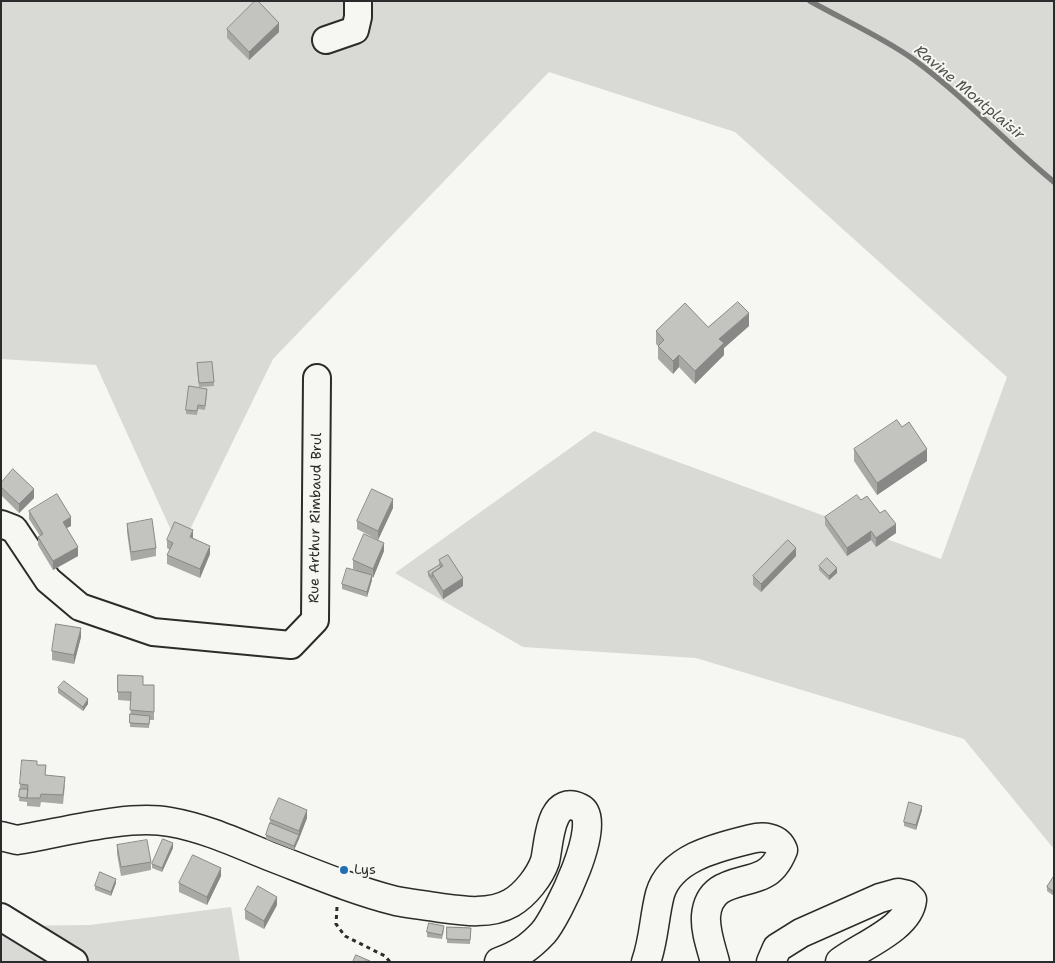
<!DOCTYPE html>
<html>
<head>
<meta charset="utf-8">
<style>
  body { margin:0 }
  #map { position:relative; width:1055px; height:963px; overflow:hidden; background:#f6f6f2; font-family:"Shantell Sans",sans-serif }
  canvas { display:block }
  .frame { position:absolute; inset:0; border:2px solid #2b2b2b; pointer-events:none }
</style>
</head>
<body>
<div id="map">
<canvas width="1055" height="963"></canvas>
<div class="frame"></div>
</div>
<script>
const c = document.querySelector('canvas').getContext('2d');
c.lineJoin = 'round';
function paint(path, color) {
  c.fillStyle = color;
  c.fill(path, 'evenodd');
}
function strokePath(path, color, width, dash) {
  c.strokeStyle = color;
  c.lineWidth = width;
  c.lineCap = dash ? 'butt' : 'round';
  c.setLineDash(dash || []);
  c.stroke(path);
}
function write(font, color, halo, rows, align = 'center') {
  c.font = font + ' "Shantell Sans",sans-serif';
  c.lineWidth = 4;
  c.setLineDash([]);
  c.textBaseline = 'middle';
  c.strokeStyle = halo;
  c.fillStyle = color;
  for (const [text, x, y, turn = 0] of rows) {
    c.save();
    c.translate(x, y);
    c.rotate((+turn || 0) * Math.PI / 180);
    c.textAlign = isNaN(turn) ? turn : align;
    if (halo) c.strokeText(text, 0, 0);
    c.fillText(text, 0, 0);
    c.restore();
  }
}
const green = new Path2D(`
  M1,1H1054V849L964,739L696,658L523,647L395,573L594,431L941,559L1007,377L735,132L549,72L273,359L180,550L96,365L1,359Z
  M231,907L240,962H1V926L90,925Z`);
const stream = new Path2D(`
  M810,1C842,19 884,38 913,59C964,96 1006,143 1054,182`);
const path = new Path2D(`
  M337,907L336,924L345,936L385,956L390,962`);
const minor = new Path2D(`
  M326,40L355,30L358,17V1
  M1,524L14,529L48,580L80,607L153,632L291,645L315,620L317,378
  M1,917L74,962`);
const major = new Path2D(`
  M1,836L17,840C61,833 127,814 170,822C205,828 237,843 269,856C311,872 352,890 396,901C410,904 426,905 441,908C463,911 490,915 511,903C525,895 540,876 545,861C549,846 549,793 580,808C605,820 557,917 543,933C529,948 518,955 499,962
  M646,962C654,940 654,917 660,894C671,857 719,847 751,839C763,836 778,837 783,850C779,860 774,869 764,874C743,885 709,880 706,916C705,931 711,947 715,962
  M771,962L777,948L801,933L880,898L898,893L907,895L912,900C909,928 861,946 840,962`);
const wall = new Path2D(`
  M227,29L279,32L249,60L227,38Z
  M749,326L724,348V355L695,384L679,367L673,374L658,359V346L656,344V331L708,327Z
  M197,367L214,382V386L199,387Z
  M207,393L205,410L198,409L197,415L186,414V410Z
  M854,449L927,461L877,495L854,461Z
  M1,483L34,498L19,513L1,495Z
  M861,500L880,513L896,533L876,547L871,540L847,556L825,525V517Z
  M393,508L378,540L357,529V521Z
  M29,511L71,526L66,528L78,556L53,570L38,545V537L40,536L29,519Z
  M127,524L156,548V556L131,561L127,532Z
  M193,538L210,554L200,578L167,564V555L170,550L167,548V540Z
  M384,551L373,578L372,577V580L367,597L342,589V584L357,571L353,569V560Z
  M796,556L761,592L753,585V576Z
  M439,560L463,586L443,599L428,576V572L439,565Z
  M819,566L837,573L829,580L819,570Z
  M81,637L74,664L52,660V651Z
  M118,675L143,685H154V720H150L149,728L130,727L131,701L118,700Z
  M58,688L88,704L83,711L58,693Z
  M37,765L46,775L65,785L63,804L41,802L40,807L27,806V802L19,801L20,784Z
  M922,810L916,830L904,826V822Z
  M307,818L294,850L266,839V835L270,823V819Z
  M117,845L151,862V870L121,876L117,854Z
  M173,848L162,872L152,868V864Z
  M221,876L207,905L179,892V883Z
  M1054,876V896L1047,891V887Z
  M116,883L111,896L95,890V886Z
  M277,905L264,929L245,919V910Z
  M447,927L471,928L470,944L447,943Z
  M444,930L442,939L427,937V932Z`);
const shadedWall = new Path2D(`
  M279,23V32L249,60V52Z
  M749,313V326L724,348V355L695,384V371L719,339Z
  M679,355V367L673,374V361Z
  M927,449V461L877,495V483Z
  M34,489V498L19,513V504Z
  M393,499V508L378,540V531Z
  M71,517V526L63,530V522Z
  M896,524V533L876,547V538Z
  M193,530V538L190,537Z
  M871,531V540L847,556V548Z
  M384,543V551L373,578V569Z
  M210,546V554L200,578V569Z
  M78,547V556L53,570V561Z
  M796,548V556L761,592V584Z
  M837,568V573L829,580V576Z
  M372,575V580L367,597V592Z
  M463,578V586L443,599V591Z
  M81,628V637L74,664V655Z
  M88,699V704L83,711V707Z
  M922,806V810L916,830V825Z
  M307,810V818L299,839V831Z
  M299,835V839L294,850V846Z
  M173,843V848L162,872V868Z
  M221,868V876L207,905V897Z
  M116,879V883L111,896V892Z
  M277,897V905L264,929V921Z`);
const building = new Path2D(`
  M255,1H258L279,23L249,52L227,29Z
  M738,302L749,313L719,339L724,343L695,371L679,355L673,361L658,346L664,340L656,331L685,303L708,327Z
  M212,362L214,382L199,383L197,363Z
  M189,386L207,389L205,406L198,405L197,411L186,410Z
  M897,420L902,427L909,422L927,449L877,483L854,449Z
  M13,469L34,489L19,504L1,487V483Z
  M372,489L393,499L378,531L357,521Z
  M57,494L71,517L63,522L78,547L53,561L38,537L43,534L29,511Z
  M857,495L861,500L867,496L880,513L885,510L896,524L876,538L871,531L847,548L825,517Z
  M152,519L156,548L131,552L127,524Z
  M175,522L193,530L190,537L210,546L200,569L167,555L173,543L167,540Z
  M364,534L384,543L373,569L353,560Z
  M788,540L796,548L761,584L753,576Z
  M448,555L463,578L443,591L432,573L443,566L439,560Z
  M827,558L837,568L829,576L819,566Z
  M440,565L441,567L432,573V578L428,572Z
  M347,568L372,575L367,592L342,584Z
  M56,624L81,628L74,655L52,651Z
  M118,675L143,676V685H154V712L130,710L131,692H118Z
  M64,681L88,699L83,707L58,688Z
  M130,714L150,716L149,724L130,723Z
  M22,760L37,761V765H46L45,775L65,777L63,795L41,794L40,798H27L28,785L20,784Z
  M20,789H28L27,798L19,797Z
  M279,798L307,810L299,831L270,819Z
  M909,802L922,806L916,825L904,822Z
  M270,823L299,835L294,846L266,835Z
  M163,839L173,843L162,868L152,864Z
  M147,840L151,862L121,867L117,845Z
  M193,855L221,868L207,897L179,883Z
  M100,872L116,879L111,892L95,886Z
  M1054,876V892L1047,887Z
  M258,886L277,897L264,921L245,910Z
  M429,923L444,926L442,935L427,932Z
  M447,927L471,928L470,940L447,939Z
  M356,955L370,961L353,962Z`);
const markers = [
  [344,870,5,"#1f6fb2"]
];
const streetNames = [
  ["Rue Arthur Rimbaud Brul",316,518,-89]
];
const poiNames = [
  ["Lys",354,870]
];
const waterNames = [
  ["Ravine Montplaisir",969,93,40]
];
paint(green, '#d9d9d5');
strokePath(stream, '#7a7a78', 5.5);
strokePath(minor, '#2b2b2b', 30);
strokePath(major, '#2b2b2b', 31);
strokePath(path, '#2b2b2b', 3, [4, 4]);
strokePath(minor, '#f6f6f2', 26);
strokePath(major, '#f6f6f2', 28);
paint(wall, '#a8a8a5');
paint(shadedWall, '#888886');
paint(building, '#c3c3c0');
strokePath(building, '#888886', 1);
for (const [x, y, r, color] of markers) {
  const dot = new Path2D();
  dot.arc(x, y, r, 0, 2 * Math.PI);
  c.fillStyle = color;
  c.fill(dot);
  strokePath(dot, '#f6f6f2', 2);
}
write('14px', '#2b2b2b', '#f6f6f2', streetNames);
write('14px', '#2b2b2b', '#f6f6f2', poiNames, 'left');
write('italic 15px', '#525251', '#f6f6f2', waterNames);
</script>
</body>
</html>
